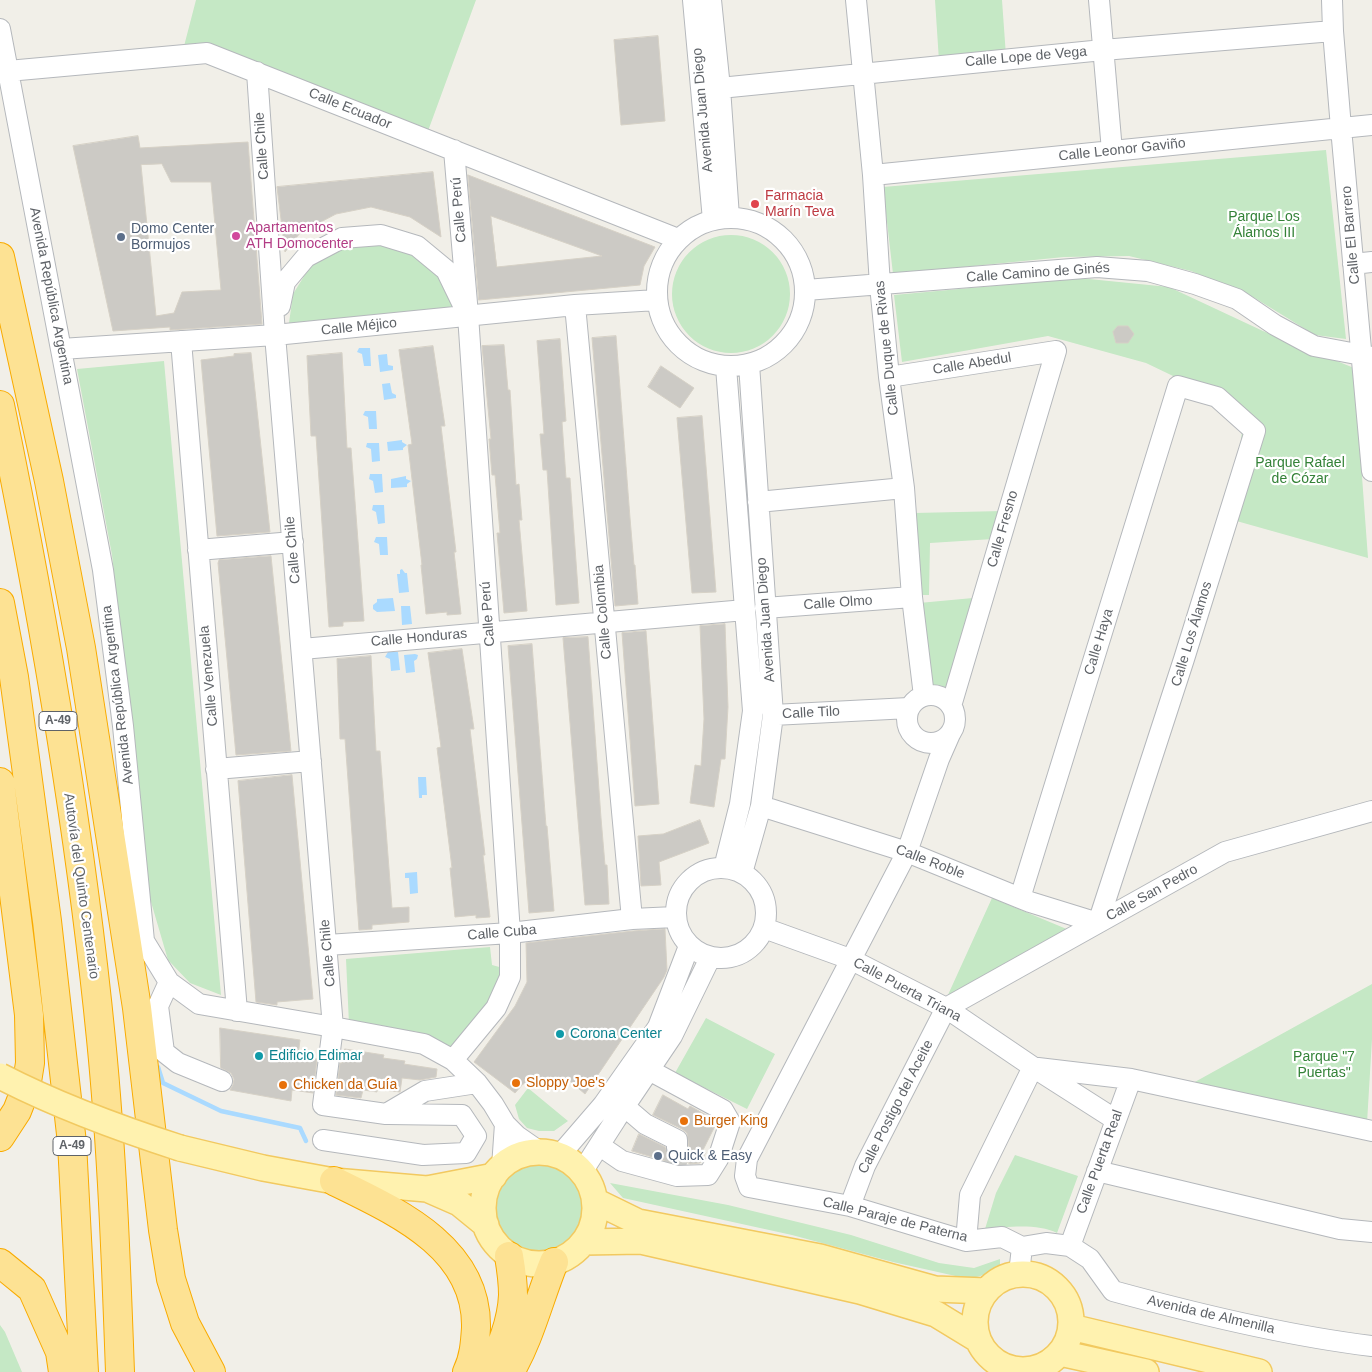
<!DOCTYPE html>
<html>
<head>
<meta charset="utf-8">
<style>
  body { margin:0 }
  canvas { display:block; background:#f1efe8 }
</style>
</head>
<body>
<canvas width="1372" height="1372"></canvas>
<script>
const c = document.querySelector('canvas').getContext('2d');
c.lineJoin = 'round';
function paint(path, color) {
  c.fillStyle = color;
  c.fill(path, 'evenodd');
}
function strokePath(path, color, width, dash) {
  c.strokeStyle = color;
  c.lineWidth = width;
  c.lineCap = dash ? 'butt' : 'round';
  c.setLineDash(dash || []);
  c.stroke(path);
}
function write(font, color, halo, rows, align = 'center') {
  c.font = font + ' Helvetica,sans-serif';
  c.lineWidth = 4.5;
  c.setLineDash([]);
  c.textBaseline = 'middle';
  c.strokeStyle = halo;
  c.fillStyle = color;
  for (const [text, x, y, turn = 0] of rows) {
    c.save();
    c.translate(x, y);
    c.rotate((+turn || 0) * Math.PI / 180);
    c.textAlign = isNaN(turn) ? turn : align;
    if (halo) c.strokeText(text, 0, 0);
    c.fillText(text, 0, 0);
    c.restore();
  }
}
const green = new Path2D(`
  M196,0H476L428,131L183,50Z
  M935,0H1002L1006,56L939,61Z
  M1326,150L1346,339L1315,335L1253,297L1191,271L1129,256L1064,257L893,274L883,187Z
  M672 294a59 59 0 1 1 118 0a59 59 0 1 1-118 0Z
  M379,242L412,253L436,273L455,308L289,323L293,294L311,265L346,246Z
  M1079,278L1169,287L1263,331L1354,368L1368,558L1233,520L1244,410L1146,363L1048,336L902,362L894,295Z
  M164,361L221,995L190,983L168,960L149,895L112,555L77,369Z
  M1003,511L993,539L930,543L929,595H918L914,513Z
  M973,598L946,692L930,690L919,603Z
  M992,898L1069,930L947,997Z
  M490,947L492,965L503,968L490,1002L451,1048L418,1032L349,1024L346,959Z
  M1372,984V1039L1367,1123L1193,1083Z
  M706,1018L775,1054L747,1109L675,1073Z
  M528,1088L568,1121L554,1131H539L527,1128L519,1119L515,1105Z
  M1015,1155L1078,1176L1057,1233C1038,1223 1006,1227 985,1229L996,1193Z
  M491 1207a47 47 0 1 1 94 0a47 47 0 1 1-94 0Z
  M610,1183L728,1205L851,1235L939,1263L974,1268L1000,1259V1265L995,1272L969,1279L893,1262L792,1235L623,1198Z
  M0,1325L5,1332L22,1372H0Z`);
const water = new Path2D(`
  M359,348H370L371,366H364L362,354L357,352Z
  M387,354L388,365L393,366V370L380,372L378,355Z
  M390,383L392,393L396,395V398L384,400L382,384Z
  M365,411H376L377,429H369L368,417L363,415Z
  M402,440V442L407,445L403,448V450L388,451L387,442Z
  M367,443H379L380,461L372,462L371,449L366,447Z
  M370,474H382L383,492L375,493L373,481L369,479Z
  M406,476V479L411,481L407,484V487L391,488V479Z
  M373,505H384L385,523L378,524L376,512L372,510Z
  M376,537H387L388,555H380L379,544L374,542Z
  M402,569L405,573H407L409,592L399,593L397,574H400V570Z
  M393,598L395,611L377,612L373,609V605L377,602V599Z
  M401,606H410L412,624L402,625Z
  M388,652H398L400,670L391,671L390,659L385,657Z
  M415,654L418,655L417,659L414,661L415,672L406,673L404,655Z
  M418,777H426L427,795H422V798H419Z
  M417,872L418,893L410,894L409,878H405V873Z`);
const stream = new Path2D(`
  M158,1067L163,1083L221,1111L300,1128L306,1141`);
const building = new Path2D(`
  M658,36L665,121L621,125L614,40Z
  M138,136L140,148L248,142L262,324L170,330V327L113,331L73,146ZM162,164L171,182H211L221,290L182,292L174,313L156,316L141,165Z
  M433,172L441,237L410,217L371,207L336,214L300,233L285,252L277,187Z
  M468,175L655,247L644,266L640,285L479,300ZM491,216L602,256L497,267Z
  M1118,326H1128L1134,334L1128,343H1116L1113,332Z
  M616,336L630,518L634,565H635L638,604L615,606L592,338Z
  M560,339L566,421L562,422L566,478H570L579,603L556,605L547,470H543L540,434H544L537,341Z
  M504,345L508,390H510L516,485L519,484L522,520H519L527,611L504,613L497,533H500L495,475H492L489,439H491L482,346Z
  M433,346L445,426H441L456,552H454L461,614L447,615V612L426,614L421,565H422L408,445L412,444L399,350Z
  M251,353L270,532L217,536L201,360L234,356V354Z
  M342,353L347,448H351L364,621L343,622V626L329,627L316,436H311L307,356Z
  M661,366L694,388L680,408L648,387Z
  M702,416L716,592L692,593L677,418Z
  M271,556L291,751L236,755L218,563L219,560Z
  M725,624L728,707L725,759H721L714,807L690,803L695,765L701,766L704,719L700,626Z
  M646,631L659,804L635,806L622,633Z
  M588,637L601,818L605,865H607L609,904L585,905L563,638Z
  M532,644L546,826H547L554,911L529,913L508,646Z
  M462,649L474,729H470L485,855H483L490,917L476,918V915L455,917L450,868H452L437,748L441,747L428,653Z
  M371,656L376,751H380L392,908L409,907V922L372,925V929L359,930L345,739H340L337,659Z
  M292,775L313,999L277,1002V1005L256,1002L238,781Z
  M700,820L709,843L659,862L661,885L641,886L638,836L663,834Z
  M665,929L667,970L664,977L585,1094L565,1077L523,1084L515,1093L474,1062L515,1006L527,982L526,943L633,931Z
  M220,1028L300,1040L298,1056L317,1059L313,1093L292,1090L291,1101L230,1090L233,1085L234,1079L231,1073L221,1068Z
  M345,1049L384,1055L383,1058L405,1061L404,1064L437,1069L436,1077L420,1080L402,1078L400,1092L377,1089V1092L363,1090L361,1098L336,1095L340,1063H342Z
  M663,1095L688,1109L690,1106L715,1120L714,1122L716,1124L703,1150L706,1152L700,1163L690,1164L682,1159L687,1154L689,1148L687,1133L682,1129L653,1115Z
  M639,1134L665,1147L667,1153L671,1158L678,1160L676,1164L632,1151Z`);
const minorTunnel = new Path2D(`
  M664,1173L676,1165L679,1155L677,1148`);
const minor = new Path2D(`
  M693,0L713,220
  M711,0L720,88L729,217
  M856,0L873,175L880,285L889,377L904,488L912,597L924,696
  M1099,0L1112,151
  M1332,0L1333,31L1341,128L1372,471
  M0,29L103,570L123,726L144,941L169,982L199,1004L333,1027L424,1044L453,1060L477,1083L493,1104L505,1124L517,1136L540,1152
  M8,71L207,53L678,239
  M257,72L275,335L333,1027L323,1105L386,1114L425,1091L477,1083
  M720,88L1103,50L1333,31
  M873,175L1372,125
  M657 292a74 74 0 1 1 148 0a74 74 0 1 1-148 0Z
  M1353,264L1372,262
  M806,290L1097,267L1148,271L1195,284L1237,299L1275,325L1314,346L1372,357
  M575,305L632,919
  M280,306L285,282L306,257L342,238L381,235L417,246L446,270L463,305
  M181,341L237,1011
  M61,349L275,335L575,305L657,300
  M889,377L1056,351L951,706
  M758,502L904,488
  M198,550L293,542
  M765,608L912,597
  M302,649L745,610
  M907 719a24 24 0 1 1 48 0a24 24 0 1 1-48 0Z
  M773,715L909,708
  M950,734L939,759L907,852L747,1159L745,1176L749,1187L850,1206L966,1241L1002,1237L1022,1247L1046,1243L1070,1246L1090,1259L1113,1291C1197,1314 1287,1336 1372,1346
  M216,769L311,761
  M761,806L907,852L1020,898L1030,902L1098,923L1184,659L1255,431L1217,397L1178,386L1020,898
  M724,868L740,804L753,711L726,367
  M676 913a45 45 0 1 1 90 0a45 45 0 1 1-90 0Z
  M742,873L761,806L773,715L749,364
  M764,928L850,959L946,1008L1033,1067L1116,1120
  M327,945L510,933L632,919L675,917
  M169,982L158,1006L164,1052L178,1063L222,1081
  M946,1008L1225,852L1372,811
  M453,1060L496,1008L510,977V933L468,315L454,150
  M1038,1068L1131,1079L1372,1131
  M624,1106L645,1124L677,1140V1148
  M323,1140L423,1155L466,1153L476,1136L462,1115L388,1114
  M606,1150L622,1161L677,1176L708,1175L718,1159L730,1122L723,1110L649,1070
  M559,1156L603,1105L658,1027L689,946
  M502,1167L505,1124
  M1097,1171L1340,1229L1372,1232
  M582,1172L616,1119L672,1036L710,958
  M850,1206L865,1166L946,1008
  M966,1241L970,1195L1033,1067
  M1070,1246L1131,1079
  M1019,1274L1022,1247
  M1005,1372V1367
  M1031,1372V1370`);
const major = new Path2D(`
  M180,1148L263,1168L334,1181L427,1189L494,1176
  M483 1208a56 56 0 1 1 112 0a56 56 0 1 1-112 0Z
  M427,1189L459,1203L486,1225
  M595,1201L638,1222L820,1257L935,1289L986,1291
  M584,1242L641,1241L860,1291L936,1314L977,1339
  M975 1322a48 48 0 1 1 96 0a48 48 0 1 1-96 0Z
  M1071,1327L1259,1372
  M1060,1353L1146,1372`);
const highway = new Path2D(`
  M0,257L49,481L81,648L137,1008L163,1230L171,1279L185,1323L211,1372
  M0,405C43,614 80,826 101,1039C112,1150 116,1261 120,1372
  M0,603L14,677L47,921L72,1143L84,1372
  M0,782L29,1015L30,1063L26,1088L17,1111L0,1137
  M334,1181C395,1211 478,1247 476,1328C475,1343 474,1358 467,1372
  M0,1263L32,1289L60,1352L63,1372
  M488,1372C501,1351 512,1320 513,1295C513,1282 511,1268 509,1256
  M510,1372C530,1338 539,1299 554,1262`);
const majorBridge = new Path2D(`
  M0,1076C58,1106 118,1128 180,1148`);
const markers = [
  [755,204,5,"#e0444e"],
  [236,236,5,"#d1479c"],
  [121,237,5,"#5c6f8a"],
  [560,1034,5,"#0f9aa8"],
  [259,1056,5,"#0f9aa8"],
  [516,1083,5,"#e8710a"],
  [283,1085,5,"#e8710a"],
  [684,1121,5,"#e8710a"],
  [658,1156,5,"#5c6f8a"]
];
const shields = [
  [58,721,38],
  [72,1146,38]
];
const shieldNames = [
  ["A-49",58,721],
  ["A-49",72,1146]
];
const streetNames = [
  ["Calle Lope de Vega",1026,57,-5],
  ["Calle Ecuador",350,109,22],
  ["Avenida Juan Diego",703,110,-95],
  ["Calle Chile",262,146,-94],
  ["Calle Leonor Gaviño",1122,150,-6],
  ["Calle Perú",459,210,-95],
  ["Calle El Barrero",1351,235,-95],
  ["Calle Camino de Ginés",1038,273,-4],
  ["Avenida República Argentina",51,296,79],
  ["Calle Méjico",359,327,-6],
  ["Calle Duque de Rivas",887,348,-96],
  ["Calle Abedul",972,364,-9],
  ["Calle Fresno",1003,529,-74],
  ["Calle Chile",293,550,-95],
  ["Calle Olmo",838,603,-4],
  ["Calle Colombia",603,612,-95],
  ["Calle Perú",488,614,-94],
  ["Avenida Juan Diego",766,620,-94],
  ["Calle Los Álamos",1192,634,-73],
  ["Calle Honduras",419,638,-5],
  ["Calle Haya",1099,642,-73],
  ["Calle Venezuela",209,676,-95],
  ["Avenida República Argentina",118,695,-97],
  ["Calle Tilo",811,713,-3],
  ["Calle Roble",930,862,21],
  ["Autovía del Quinto Centenario",81,886,82],
  ["Calle San Pedro",1152,893,-29],
  ["Calle Cuba",502,933,-5],
  ["Calle Chile",328,953,-95],
  ["Calle Puerta Triana",907,990,28],
  ["Calle Postigo del Aceite",896,1107,-63],
  ["Calle Puerta Real",1100,1162,-70],
  ["Calle Paraje de Paterna",895,1220,14],
  ["Avenida de Almenilla",1211,1315,13]
];
const healthNames = [
  ["Farmacia",765,196],
  ["Marín Teva",765,212]
];
const parkNames = [
  ["Parque Los",1264,217],
  ["Álamos III",1264,233],
  ["Parque Rafael",1300,463],
  ["de Cózar",1300,479],
  ["Parque \"7",1324,1057],
  ["Puertas\"",1324,1073]
];
const hotelNames = [
  ["Apartamentos",246,228],
  ["ATH Domocenter",246,244]
];
const serviceNames = [
  ["Domo Center",131,229],
  ["Bormujos",131,245],
  ["Quick & Easy",668,1156]
];
const cultureNames = [
  ["Corona Center",570,1034],
  ["Edificio Edimar",269,1056]
];
const foodNames = [
  ["Sloppy Joe's",526,1083],
  ["Chicken da Guía",293,1085],
  ["Burger King",694,1121]
];
paint(green, '#c5e8c5');
paint(water, '#aadaff');
strokePath(stream, '#aadaff', 4.5);
paint(building, '#cccac5');
strokePath(building, '#d6d1c6', 1);
strokePath(minorTunnel, '#ccccc8', 20, [20, 10]);
strokePath(minor, '#b5b8bc', 22);
strokePath(major, '#f2c960', 28);
strokePath(highway, '#f9ab00', 30);
strokePath(minor, '#fff', 20);
strokePath(major, '#fff2af', 25);
strokePath(highway, '#fde293', 28);
strokePath(majorBridge, '#f2c960', 28, []);
strokePath(majorBridge, '#fff2af', 25);
for (const [x, y, r, color] of markers) {
  const dot = new Path2D();
  dot.arc(x, y, r, 0, 2 * Math.PI);
  c.fillStyle = color;
  c.fill(dot);
  strokePath(dot, '#fff', 2);
}
for (const [x, y, w] of shields) {
  const box = new Path2D();
  box.roundRect(x - w / 2, y - 9.5, w, 19, 4);
  c.fillStyle = '#fff';
  c.fill(box);
  strokePath(box, '#5f6368', 1);
}
write('bold 12px', '#5f6368', null, shieldNames);
write('14px', '#5f6368', '#fff', streetNames);
write('14px', '#be3a42', '#fff', healthNames, 'left');
write('14px', '#348238', '#fff', parkNames);
write('14px', '#b23c85', '#fff', hotelNames, 'left');
write('14px', '#4e5e75', '#fff', serviceNames, 'left');
write('14px', '#0d838f', '#fff', cultureNames, 'left');
write('14px', '#c56008', '#fff', foodNames, 'left');
</script>
</body>
</html>
